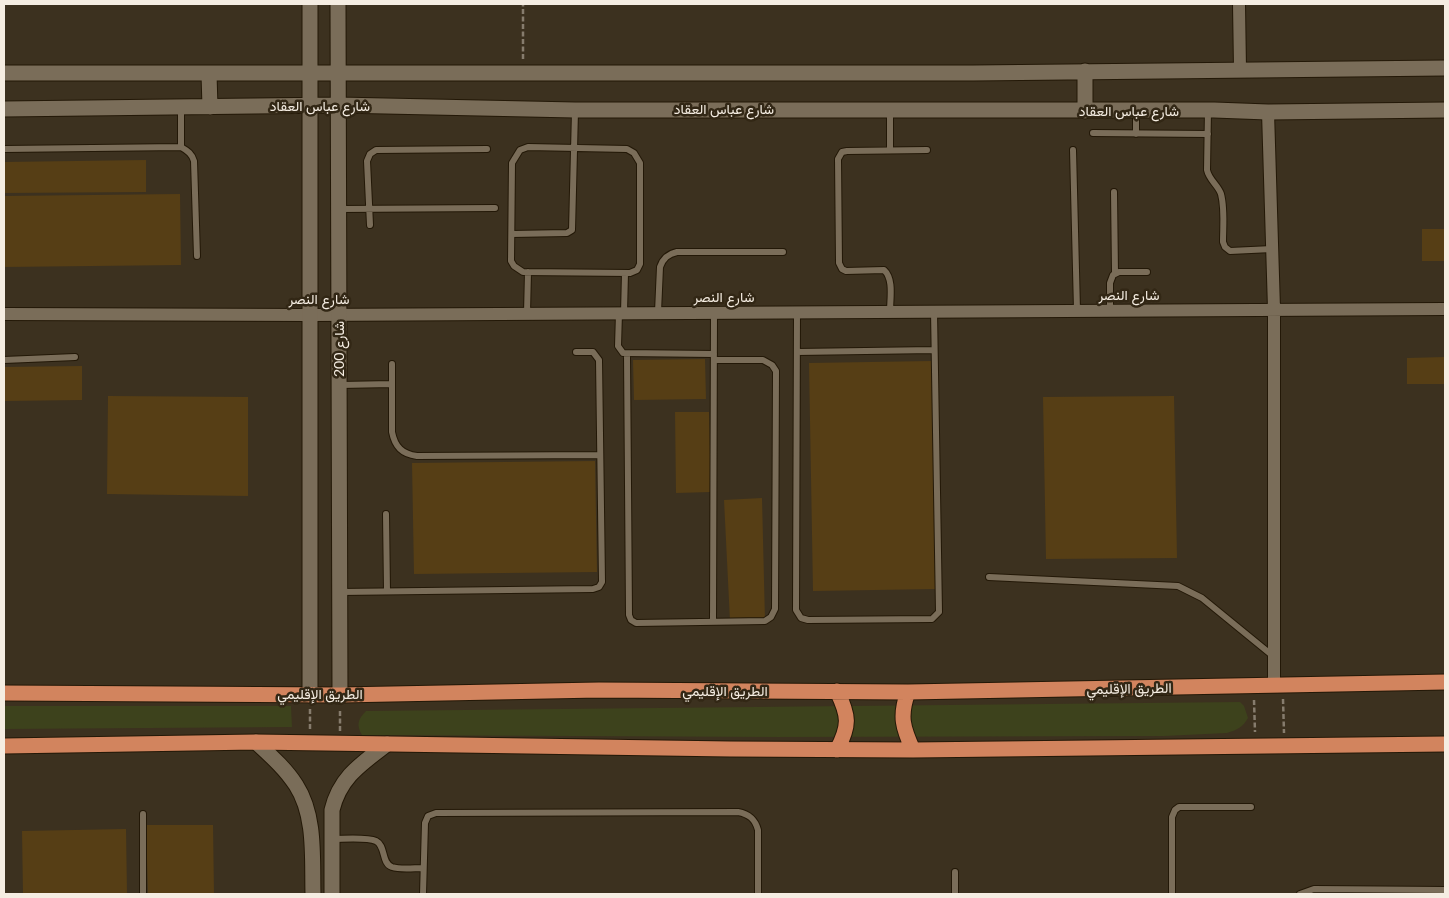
<!DOCTYPE html>
<html>
<head>
<meta charset="utf-8">
<style>
  body { margin:0 }
  #map { position:relative; width:1449px; height:898px; overflow:hidden; background:#3c311f; font-family:Lato,sans-serif }
  canvas { display:block }
  .frame { position:absolute; inset:0; border:5px solid #f5ede2; pointer-events:none }
</style>
</head>
<body>
<div id="map">
<canvas width="1449" height="898"></canvas>
<div class="frame"></div>
</div>
<script>
const c = document.querySelector('canvas').getContext('2d');
c.lineJoin = 'round';
function paint(path, color) {
  c.fillStyle = color;
  c.fill(path, 'evenodd');
}
function strokePath(path, color, width, dash) {
  c.strokeStyle = color;
  c.lineWidth = width;
  c.lineCap = dash ? 'butt' : 'round';
  c.setLineDash(dash || []);
  c.stroke(path);
}
function write(font, color, halo, rows, align = 'center') {
  c.font = font + ' Lato,Vazirmatn,sans-serif';
  c.lineWidth = 5;
  c.setLineDash([]);
  c.textBaseline = 'middle';
  c.strokeStyle = halo;
  c.fillStyle = color;
  for (const [text, x, y, turn = 0] of rows) {
    c.save();
    c.translate(x, y);
    c.rotate((+turn || 0) * Math.PI / 180);
    c.textAlign = isNaN(turn) ? turn : align;
    if (halo) c.strokeText(text, 0, 0);
    c.fillText(text, 0, 0);
    c.restore();
  }
}
const green = new Path2D(`
  M1240,702L1244,706L1248,718C1243,727 1237,730 1227,733L1164,736L778,737L362,735C356,725 358,719 366,711Z
  M4,706H291L292,727L4,729Z`);
const building = new Path2D(`
  M146,160V192L4,193V162Z
  M180,194L181,265L4,267V196Z
  M1422,229H1445V261H1422Z
  M1445,357V384H1407V358Z
  M705,359L706,399L634,400L633,360Z
  M932,361L936,589L813,591L809,363Z
  M82,366V400L4,401V367Z
  M108,396L248,397V496L107,494Z
  M1174,396L1177,558L1046,559L1043,397Z
  M675,412H709L711,492L676,493Z
  M595,461L597,572L414,574L412,463Z
  M762,498L765,621H730L724,500Z
  M146,825H213L214,894H148Z
  M126,829L127,894H23L22,831Z`);
const path = new Path2D(`
  M523,59V4
  M1283,699L1284,733
  M1254,700L1255,732
  M310,729V709
  M340,731V709`);
const service = new Path2D(`
  M1208,110L1207,170C1209,180 1218,185 1221,194C1225,209 1223,227 1223,242L1225,247L1230,251L1272,249
  M890,111V150
  M1093,133L1208,134
  M1136,134V111
  M181,147V107
  M528,147L627,149L634,153L640,163V264L637,270L630,273L523,272L514,266L511,261L512,163L520,150Z
  M4,149L181,147C188,151 192,154 194,161L197,256
  M1073,150L1077,310
  M1114,192L1115,273
  M340,209L495,208
  M370,225L367,161L370,154L376,150L487,149
  M512,234L567,233L572,230L575,111
  M1110,310V283L1113,275L1119,272H1147
  M890,311C890,299 894,279 884,270L846,271L842,269L839,263L838,159L842,152L847,151L927,150
  M658,312L660,267C663,258 668,254 677,252H783
  M797,312L796,610L801,618L808,620L932,619L939,612L934,311
  M527,313L528,272
  M619,313L618,346L623,353L714,354
  M624,313L625,273
  M797,352L934,350
  M627,354L629,615L631,620L636,623L765,621L771,617L775,609L776,371L772,365L763,360H714
  M4,360L75,357
  M392,364V432C395,447 402,454 417,456L600,455
  M340,385L392,384
  M386,514L387,591
  M989,577L1178,586L1202,598L1273,656
  M340,592L593,589L599,587L602,582L599,360L593,352H576
  M713,621L714,313
  M143,814V894
  M333,839C344,839 367,837 376,841C386,846 381,863 392,867C401,870 414,868 423,868
  M423,894L425,823L428,816L436,813L738,812C749,814 755,819 758,830V894
  M955,894V872
  M1172,894V817L1175,810L1179,807H1251
  M1300,894L1314,889L1445,890`);
const minor = new Path2D(`
  M1239,4L1240,69
  M1268,112L1274,309V685
  M4,314L311,315L1445,309`);
const tertiary = new Path2D(`
  M310,4V695
  M338,4L340,695
  M1085,71V111
  M4,73H973L1445,68
  M209,74L210,107
  M4,109L338,105L575,110H1214L1268,112L1445,110
  M256,742C270,755 285,768 296,785C316,816 312,858 313,894
  M332,894V810C340,777 361,764 387,744`);
const trunk = new Path2D(`
  M908,692C899,716 903,728 913,750
  M4,693L340,695L599,690L908,692L1445,682
  M4,746L256,742L730,749L913,750L1445,744
  M837,750C850,725 849,716 837,691`);
const streetNames = [
  ["شارع عباس العقاد",320,106],
  ["شارع عباس العقاد",724,109],
  ["شارع عباس العقاد",1129,111],
  ["شارع النصر",1129,295],
  ["شارع النصر",724,297],
  ["شارع النصر",319,299],
  ["شارع 200",339,349,-90],
  ["الطريق الإقليمي",1129,689,-1],
  ["الطريق الإقليمي",725,691],
  ["الطريق الإقليمي",320,694]
];
paint(green, '#3d421c');
paint(building, '#563e15');
strokePath(service, '#231807', 8);
strokePath(minor, '#231807', 14);
strokePath(tertiary, '#231807', 17);
strokePath(trunk, '#231807', 17);
strokePath(path, '#867c6d', 2.5, [5, 2.5]);
strokePath(service, '#7a6d59', 6);
strokePath(minor, '#7a6d59', 12);
strokePath(tertiary, '#7a6d59', 15);
strokePath(trunk, '#d2845e', 15);
write('14px', '#f5ede2', '#322715', streetNames);
</script>
</body>
</html>
